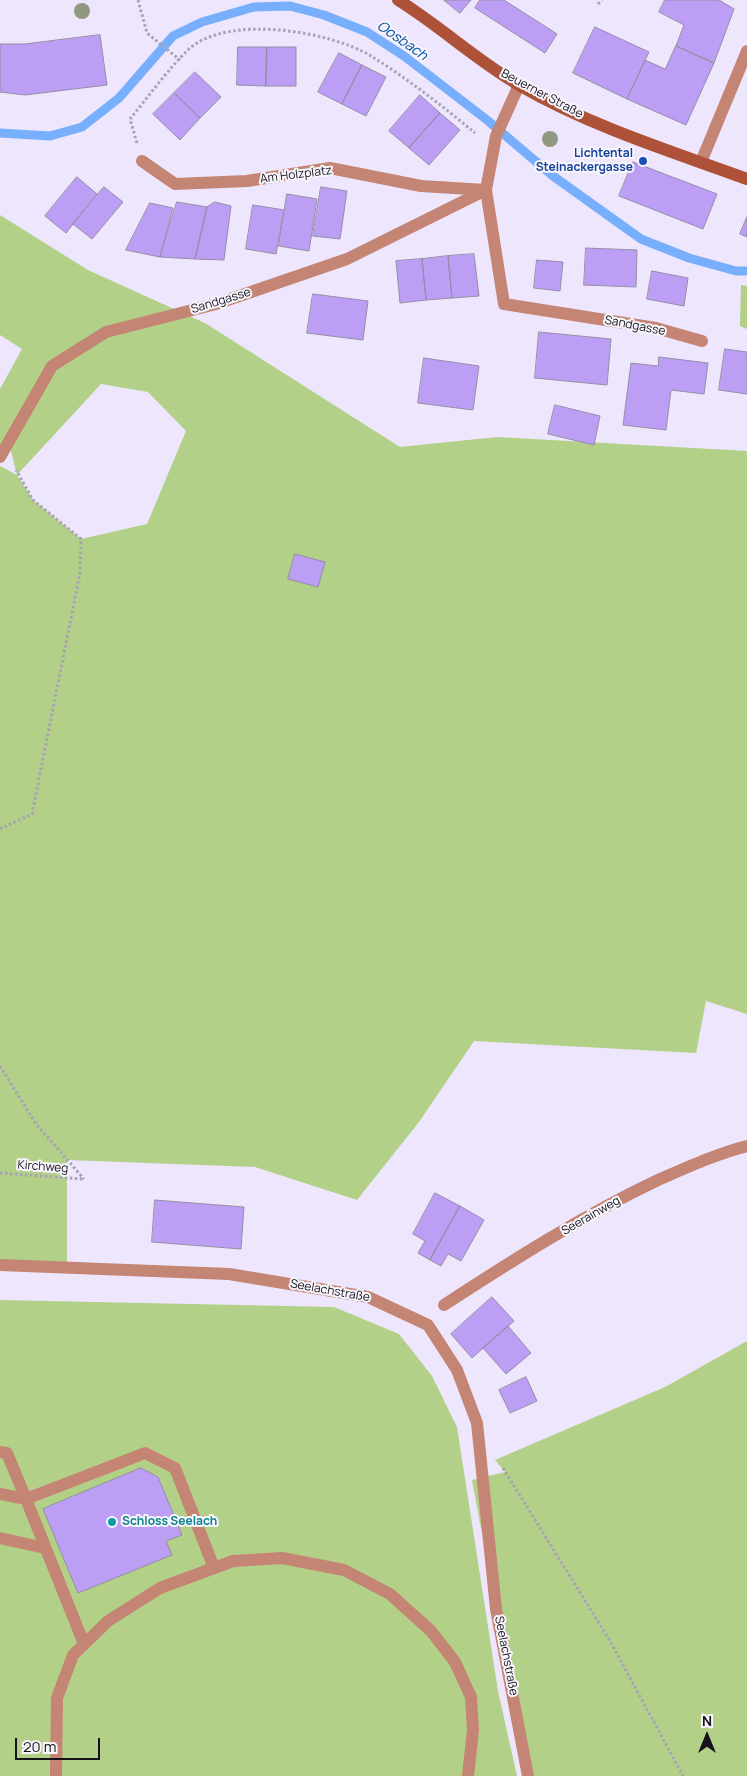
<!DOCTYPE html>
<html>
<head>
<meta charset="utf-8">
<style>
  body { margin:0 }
  #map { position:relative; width:747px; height:1776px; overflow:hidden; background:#ede6fc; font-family:Manrope,sans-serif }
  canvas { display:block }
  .north { position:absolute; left:682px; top:1711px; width:50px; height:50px; -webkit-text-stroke:4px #f8f6fc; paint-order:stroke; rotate:0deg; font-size:14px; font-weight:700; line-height:20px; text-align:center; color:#15121b }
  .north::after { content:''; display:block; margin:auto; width:18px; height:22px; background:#15121b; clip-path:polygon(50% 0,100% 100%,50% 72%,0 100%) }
  .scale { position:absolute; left:15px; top:1738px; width:85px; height:22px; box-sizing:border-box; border:2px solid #15121b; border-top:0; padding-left:6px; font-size:15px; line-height:18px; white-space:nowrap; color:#15121b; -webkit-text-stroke:4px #f8f6fc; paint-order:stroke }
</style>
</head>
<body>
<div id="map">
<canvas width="747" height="1776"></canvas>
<div class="north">N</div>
<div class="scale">20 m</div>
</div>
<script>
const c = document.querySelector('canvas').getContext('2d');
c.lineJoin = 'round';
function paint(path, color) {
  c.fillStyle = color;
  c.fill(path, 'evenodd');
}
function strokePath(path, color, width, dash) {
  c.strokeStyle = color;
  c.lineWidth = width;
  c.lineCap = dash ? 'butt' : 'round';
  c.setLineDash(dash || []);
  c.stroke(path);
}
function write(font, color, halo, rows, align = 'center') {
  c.font = font + ' Manrope,sans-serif';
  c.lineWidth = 4;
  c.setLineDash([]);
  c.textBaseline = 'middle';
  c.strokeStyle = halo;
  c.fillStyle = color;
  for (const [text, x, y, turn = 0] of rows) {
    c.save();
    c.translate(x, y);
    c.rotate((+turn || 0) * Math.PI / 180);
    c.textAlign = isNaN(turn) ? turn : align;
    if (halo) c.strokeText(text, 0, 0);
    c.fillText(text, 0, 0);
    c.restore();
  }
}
const green = new Path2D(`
  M0,215L88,270L205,323L400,447L497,437L747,451V1014L706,1001L696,1053L474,1041L419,1122L357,1200L255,1167L67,1160V1268L0,1262V466L17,475L9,443L0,457V389L22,349L0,335ZM101,384L148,392L186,431L147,524L81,539L33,500L17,475Z
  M741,285L747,286V329L740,326Z
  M0,1300L334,1307L399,1334L432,1376L457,1427L498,1691L517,1776H0Z
  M747,1341V1776H527L472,1480L505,1472L495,1460L665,1387Z`);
const stream = new Path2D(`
  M0,133L50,136L82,127L119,98L173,36L202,22L254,7L290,6L324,15L367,32L404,56L487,120L553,176L641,239L689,258L736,271H747`);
const building = new Path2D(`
  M444,0H471L460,13Z
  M480,0H504L557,34L545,53L475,8Z
  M665,0H719L734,9L714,63L676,46L684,25L659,12Z
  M595,27L649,52L627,99L573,73Z
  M100,35L107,85L25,95L0,92V44H24Z
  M676,46L714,63L686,125L627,99L645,60L665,69Z
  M238,47H267L266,86L237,85Z
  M267,47H296V86H266Z
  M339,53L362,65L342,104L318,92Z
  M362,65L386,77L366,116L342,104Z
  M195,72L221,97L200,118L174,93Z
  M174,93L200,118L180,140L153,114Z
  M420,95L440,113L409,148L389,131Z
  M440,113L460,130L429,165L409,148Z
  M633,162L717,194L703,229L619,196Z
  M77,177L97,194L66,233L45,216Z
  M104,187L123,202L92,239L73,224Z
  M321,187L347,191L340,239L313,236Z
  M287,194L317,199L309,251L279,246Z
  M177,202L207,207L195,259L160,257Z
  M215,202L231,206L224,260L195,259L207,207Z
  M150,203L173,208L160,257L126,250Z
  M253,205L284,210L276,254L246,249Z
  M747,217V237L740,234Z
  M586,248L637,250L636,287L584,285Z
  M474,254L479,296L452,298L448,256Z
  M448,256L452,298L426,300L422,259Z
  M422,259L426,300L400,303L396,261Z
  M537,260L563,262L560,291L534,288Z
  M652,271L688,278L684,306L647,299Z
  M313,294L368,301L363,340L307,333Z
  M539,332L611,339L607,385L535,378Z
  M725,349L747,352V394L719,390Z
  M659,357L708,363L704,394L671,390L666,430L623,425L631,363L658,366Z
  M424,358L479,366L473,410L418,403Z
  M555,405L600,416L594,445L548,434Z
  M295,554L325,562L318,587L288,579Z
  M435,1193L460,1206L430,1260L418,1253L425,1241L413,1234Z
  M155,1200L244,1207L241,1249L152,1242Z
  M460,1206L484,1220L461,1261L448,1254L441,1266L430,1260Z
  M492,1297L514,1321L472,1358L451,1334Z
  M508,1326L531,1353L506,1374L483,1348Z
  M526,1377L537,1401L510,1413L499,1390Z
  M141,1468L158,1477L182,1535L166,1541L172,1555L78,1593L43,1509Z`);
const path = new Path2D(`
  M138,0L147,33L180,60
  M598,4L602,0
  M137,143L130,119C148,97 169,68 189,49C228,14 330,31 371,56C405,77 444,107 475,133
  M0,829L32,814L80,573L81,539L33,500L16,470
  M0,1066L36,1124L84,1179
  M0,1173L83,1179
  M503,1468L610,1641L683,1776`);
const lane = new Path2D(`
  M0,457L52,366L106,332L216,304L347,259L486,190L504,304L656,328L702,341
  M0,1452L7,1453L26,1499
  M0,1494L26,1499
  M0,1538L45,1548
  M84,1644L26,1499L145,1453L175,1468L214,1568
  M56,1776L57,1698L73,1655L108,1621L160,1588L233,1561L282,1558L344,1570L390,1594L431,1631L455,1662L471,1697L473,1730L468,1776`);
const street = new Path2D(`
  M142,161L175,184L247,181L330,168L421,186L486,190L496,136L519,85
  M701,162L747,51
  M0,1265L229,1274L368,1297L428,1325L457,1370L477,1423L496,1609L528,1776
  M444,1305C513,1260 584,1215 658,1180C688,1167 716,1154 747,1146`);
const secondary = new Path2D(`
  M398,0C440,26 476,60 519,85C590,126 670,151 747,179`);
const trees = [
  [82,11],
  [550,139]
];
const markers = [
  [643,161,5,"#1a4fb4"],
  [112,1522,5,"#0f9aa8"]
];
const streetNames = [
  ["Beuerner Straße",542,94,28],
  ["Am Holzplatz",296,175,-7],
  ["Sandgasse",221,301,-17],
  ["Sandgasse",635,326,11],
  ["Kirchweg",43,1167,4],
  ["Seerainweg",591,1216,-30],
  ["Seelachstraße",330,1291,10],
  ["Seelachstraße",506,1656,79]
];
const transitNames = [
  ["Lichtental",633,154],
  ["Steinackergasse",633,168]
];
const cultureNames = [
  ["Schloss Seelach",122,1522]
];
const waterNames = [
  ["Oosbach",402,41,35]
];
paint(green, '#b3d089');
strokePath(stream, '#78affc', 9);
paint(building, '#bc9ef5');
strokePath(building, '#958da6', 1);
strokePath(path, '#a8a2b4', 3, [2.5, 2.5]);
strokePath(lane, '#c58574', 12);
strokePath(street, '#c58574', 12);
strokePath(secondary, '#ad5138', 12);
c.fillStyle = '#909980';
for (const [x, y] of trees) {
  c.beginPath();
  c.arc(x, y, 8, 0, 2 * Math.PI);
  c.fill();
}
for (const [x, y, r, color] of markers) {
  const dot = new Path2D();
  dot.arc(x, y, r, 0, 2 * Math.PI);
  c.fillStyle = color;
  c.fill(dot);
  strokePath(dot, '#f8f6fc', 2);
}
write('12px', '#15121b', '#f8f6fc', streetNames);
write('bold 12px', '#164399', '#f8f6fc', transitNames, 'right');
write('bold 12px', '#0d838f', '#f8f6fc', cultureNames, 'left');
write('italic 14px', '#004ea6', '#f8f6fc', waterNames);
</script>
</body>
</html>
